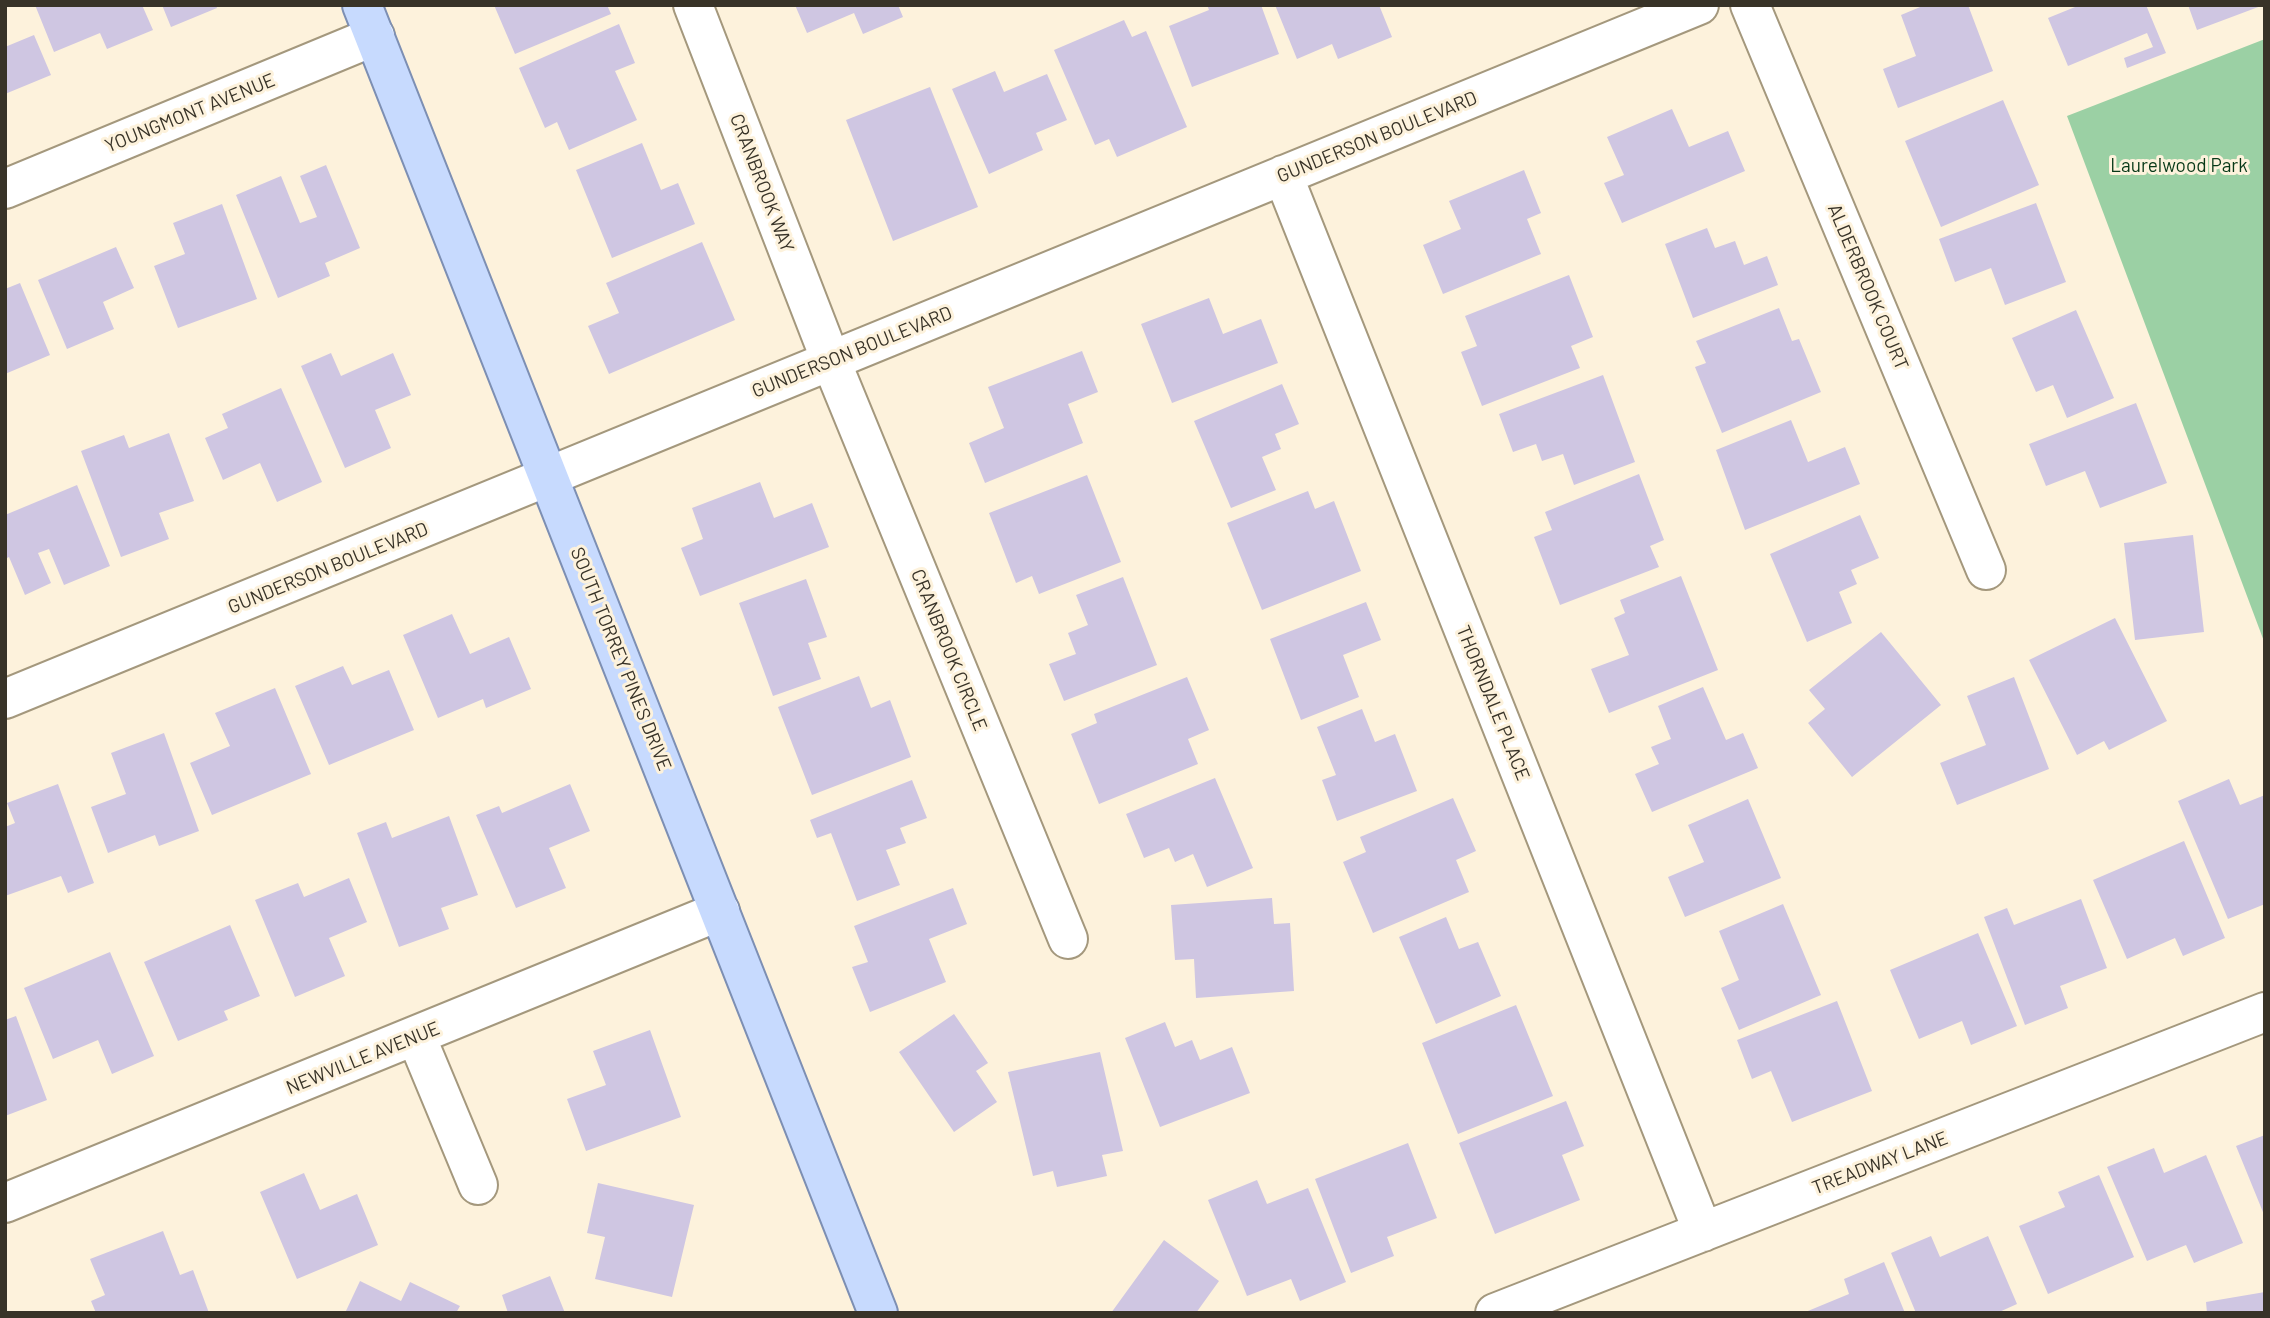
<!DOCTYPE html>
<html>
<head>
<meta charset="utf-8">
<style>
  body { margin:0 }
  #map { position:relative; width:2270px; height:1318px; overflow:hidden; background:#fdf2dc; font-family:Barlow,sans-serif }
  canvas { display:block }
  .frame { position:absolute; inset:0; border:7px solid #383328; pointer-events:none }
</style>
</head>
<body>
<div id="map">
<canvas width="2270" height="1318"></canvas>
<div class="frame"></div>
</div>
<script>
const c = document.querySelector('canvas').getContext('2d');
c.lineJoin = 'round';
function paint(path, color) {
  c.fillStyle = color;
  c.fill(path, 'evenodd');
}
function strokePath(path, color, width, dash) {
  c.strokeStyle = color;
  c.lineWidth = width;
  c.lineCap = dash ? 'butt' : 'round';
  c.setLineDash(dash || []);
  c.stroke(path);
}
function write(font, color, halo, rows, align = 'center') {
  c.font = font + ' Barlow,sans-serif';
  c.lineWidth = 6;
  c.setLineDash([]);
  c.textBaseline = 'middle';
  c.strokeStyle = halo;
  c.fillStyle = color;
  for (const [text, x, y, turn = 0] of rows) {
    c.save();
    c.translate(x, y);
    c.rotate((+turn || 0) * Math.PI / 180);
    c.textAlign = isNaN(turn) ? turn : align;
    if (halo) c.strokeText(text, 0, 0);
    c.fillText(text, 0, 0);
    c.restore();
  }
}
const green = new Path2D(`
  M2265,39V644L2067,116Z`);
const building = new Path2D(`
  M35,5H142L153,30L107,49L100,33L54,52Z
  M162,5H216L217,8L171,27Z
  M494,5H607L611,14L515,54Z
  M795,5H898L903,17L863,34L854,13L807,33Z
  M1207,5H1261L1279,54L1192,87L1169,26L1209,10Z
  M1275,5H1379L1392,37L1338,59L1332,44L1297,59Z
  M1925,5H1968L1993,71L1898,108L1883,69L1916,56L1901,15Z
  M2080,5H2146L2166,53L2127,68L2124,58L2153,47L2147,33L2068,66L2048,18Z
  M2188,5H2261V6L2197,30Z
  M1124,20L1132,37L1146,31L1187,127L1117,157L1109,139L1095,145L1054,50Z
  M619,24L635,63L615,71L637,120L569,150L557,122L545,128L519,68Z
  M34,35L51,75L5,94V47Z
  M995,71L1004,92L1047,74L1067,120L1036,133L1043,150L989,174L952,89Z
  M930,87L978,207L893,241L846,120Z
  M2003,100L2039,185L1941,227L1905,141Z
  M1672,109L1689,147L1728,131L1745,171L1622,223L1604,183L1624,175L1607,137Z
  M642,143L661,190L678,183L695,224L612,258L576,170Z
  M326,165L360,248L325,263L330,276L278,298L236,195L281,176L300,223L317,217L300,176Z
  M1524,170L1541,213L1527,219L1541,254L1443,294L1423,245L1461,229L1449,201Z
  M2036,203L2066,282L2005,305L1991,268L1955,282L1939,239Z
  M222,204L257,299L178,328L154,266L185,254L173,223Z
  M1707,228L1715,248L1735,241L1744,265L1767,256L1778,285L1693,318L1665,244Z
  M702,242L735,320L609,374L588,326L619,313L606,283Z
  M116,247L134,288L103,302L114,329L67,349L38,280Z
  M1569,275L1593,337L1571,346L1580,368L1482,406L1461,352L1477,346L1465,316Z
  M20,283L50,355L5,374V289Z
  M1209,298L1223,334L1261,319L1278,363L1172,403L1141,324Z
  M1779,308L1792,341L1799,339L1821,392L1722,433L1695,367L1706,363L1696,341Z
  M2076,310L2114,398L2067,418L2053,385L2036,392L2012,338Z
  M1082,351L1098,392L1068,404L1083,443L985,483L969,443L1004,428L988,387Z
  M331,353L341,376L393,353L411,395L375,410L391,448L345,468L301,366Z
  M1603,375L1635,462L1574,485L1563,454L1542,461L1536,444L1513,452L1499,414Z
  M1282,384L1299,424L1275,434L1281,449L1262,457L1276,490L1231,508L1194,421Z
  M281,388L322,482L277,502L260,463L223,480L205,438L228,428L222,414Z
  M2136,403L2167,483L2100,508L2085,471L2046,486L2029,444Z
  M1791,420L1808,462L1845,447L1860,484L1745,530L1716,450Z
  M169,433L194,501L159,513L169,539L121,557L81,451L124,435L129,448Z
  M1639,474L1664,540L1650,546L1659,567L1560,605L1534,537L1552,530L1545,512Z
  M1087,475L1121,562L1039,594L1032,576L1016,583L989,513Z
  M760,482L774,518L812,503L829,547L700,596L681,548L703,539L692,508Z
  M77,485L110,566L64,585L49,549L38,553L51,583L25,595L9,557L5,559V515Z
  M1308,491L1315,509L1334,501L1361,571L1262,610L1227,523Z
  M1860,515L1879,558L1851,570L1857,584L1839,592L1852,623L1807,642L1770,554Z
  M2193,535L2204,632L2135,640L2124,543Z
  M1681,576L1718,670L1609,713L1591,669L1629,655L1614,618L1625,613L1620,600Z
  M1123,577L1157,665L1064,701L1049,664L1076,654L1068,633L1088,625L1076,595Z
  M806,579L827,637L808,643L821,679L773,696L739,603Z
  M1366,602L1381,640L1343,655L1359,697L1301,720L1270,639Z
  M452,614L470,654L509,637L531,689L486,708L483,699L438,718L403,635Z
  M2115,618L2167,721L2109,750L2104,741L2077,755L2029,660Z
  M1881,632L1941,705L1852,777L1808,723L1825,709L1809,690Z
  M343,666L352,685L389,670L414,730L329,765L295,686Z
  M859,676L871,708L890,700L911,757L812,795L778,707Z
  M1187,677L1209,730L1188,739L1198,764L1099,804L1071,734L1097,723L1094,714Z
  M2014,677L2049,769L1957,805L1940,763L1986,745L1967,696Z
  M1703,687L1726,740L1743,733L1758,768L1652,812L1635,774L1659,764L1651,747L1671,739L1658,706Z
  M275,688L311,774L212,815L190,763L230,746L215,713Z
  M1362,709L1375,742L1395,734L1417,791L1337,821L1322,780L1336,775L1317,727Z
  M164,733L199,831L159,846L155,835L108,853L91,807L126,794L111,753Z
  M1215,778L1253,868L1207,887L1193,854L1175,862L1169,848L1144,858L1126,814Z
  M2229,779L2240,805L2265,795V904L2228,919L2178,801Z
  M912,780L927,818L900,828L906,843L886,850L900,885L857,901L831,833L817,838L810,820Z
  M58,784L94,883L68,893L61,876L5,896V827L15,823L7,803Z
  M570,784L590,831L549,848L566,888L516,908L476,815L499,806L502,813Z
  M1453,798L1476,851L1456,860L1469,892L1373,933L1343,862L1366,852L1360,837Z
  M1748,799L1781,878L1685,917L1668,877L1704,862L1688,825Z
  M449,816L478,895L441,908L449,929L399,947L357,833L386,822L392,838Z
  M2184,841L2225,938L2183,956L2175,938L2127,959L2093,880Z
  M349,878L367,922L329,938L345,976L295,997L255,900L298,883L304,897Z
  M953,888L967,924L929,939L946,982L870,1012L852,967L868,962L854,926Z
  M1272,898L1274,924L1290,923L1294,991L1196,998L1194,959L1175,960L1171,905Z
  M2081,899L2107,968L2060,986L2068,1008L2025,1025L1984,917L2007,908L2014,925Z
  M1783,904L1821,995L1739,1030L1721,988L1739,980L1719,931Z
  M1446,917L1459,949L1478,942L1501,996L1436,1024L1399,937Z
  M230,925L260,996L224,1011L228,1020L178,1041L144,962Z
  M1978,933L2017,1026L1971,1045L1962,1021L1919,1039L1890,970Z
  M110,952L154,1056L112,1074L98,1040L53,1059L24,988Z
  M1837,1001L1872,1091L1792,1122L1771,1071L1752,1079L1737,1040Z
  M1516,1005L1553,1096L1458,1134L1422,1043Z
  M954,1014L988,1063L976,1071L997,1102L954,1132L899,1052Z
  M16,1016L47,1100L5,1116V1020Z
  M1165,1022L1175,1047L1192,1040L1200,1060L1232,1047L1250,1093L1160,1127L1125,1038Z
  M650,1030L681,1117L586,1151L567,1099L606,1085L593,1051Z
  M1100,1052L1123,1151L1102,1155L1107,1176L1057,1187L1053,1171L1033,1176L1008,1072Z
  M1566,1101L1584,1146L1562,1155L1580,1200L1495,1234L1459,1143Z
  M2265,1135V1217L2236,1146Z
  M1408,1143L1437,1218L1387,1237L1394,1256L1351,1273L1315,1179Z
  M2154,1148L2164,1173L2206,1155L2243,1243L2194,1263L2186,1245L2147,1261L2107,1167Z
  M304,1173L320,1210L357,1194L378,1245L297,1279L260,1192Z
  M2099,1175L2134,1257L2048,1294L2019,1226L2065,1207L2058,1192Z
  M1257,1180L1267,1204L1308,1188L1346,1282L1300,1301L1291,1279L1247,1296L1208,1200Z
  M598,1183L694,1205L672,1297L595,1279L605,1237L587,1233Z
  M163,1231L180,1275L193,1270L209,1313H96L91,1301L105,1295L90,1259Z
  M1931,1236L1940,1257L1988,1236L2017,1304L1997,1313H1916L1891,1253Z
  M1164,1240L1219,1281L1196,1313H1111Z
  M1884,1262L1905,1313H1803L1849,1294L1844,1279Z
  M550,1276L565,1313H508L502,1295Z
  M360,1281L401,1301L410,1282L460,1306L456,1313H345Z
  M2265,1292V1313H2207L2206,1302Z`);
const minor = new Path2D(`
  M693,5L831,361L1068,939
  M1750,5L1986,570
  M1283,175L1703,1232
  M5,189L375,36
  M5,699L1699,5
  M416,1036L478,1185
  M5,1203L720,911
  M1495,1313L2265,1012`);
const major = new Path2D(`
  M362,5L878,1313`);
const streetNames = [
  ["YOUNGMONT AVENUE",190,113,-22],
  ["GUNDERSON BOULEVARD",1377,137,-22],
  ["CRANBROOK WAY",762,183,69],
  ["ALDERBROOK COURT",1868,287,67],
  ["GUNDERSON BOULEVARD",852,352,-22],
  ["GUNDERSON BOULEVARD",328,568,-22],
  ["CRANBROOK CIRCLE",949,650,68],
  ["SOUTH TORREY PINES DRIVE",621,659,68],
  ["THORNDALE PLACE",1493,703,68],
  ["NEWVILLE AVENUE",363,1058,-22],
  ["TREADWAY LANE",1880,1163,-21]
];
const parkNames = [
  ["Laurelwood Park",2179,166]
];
paint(green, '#9bd0a4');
paint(building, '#cfc6e2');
strokePath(minor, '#a4987d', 42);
strokePath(major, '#7d8fb3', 42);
strokePath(minor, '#fff', 38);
strokePath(major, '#c7dafe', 38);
write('19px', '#383328', '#fdf2dc', streetNames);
write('19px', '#073817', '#fdf2dc', parkNames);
</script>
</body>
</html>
